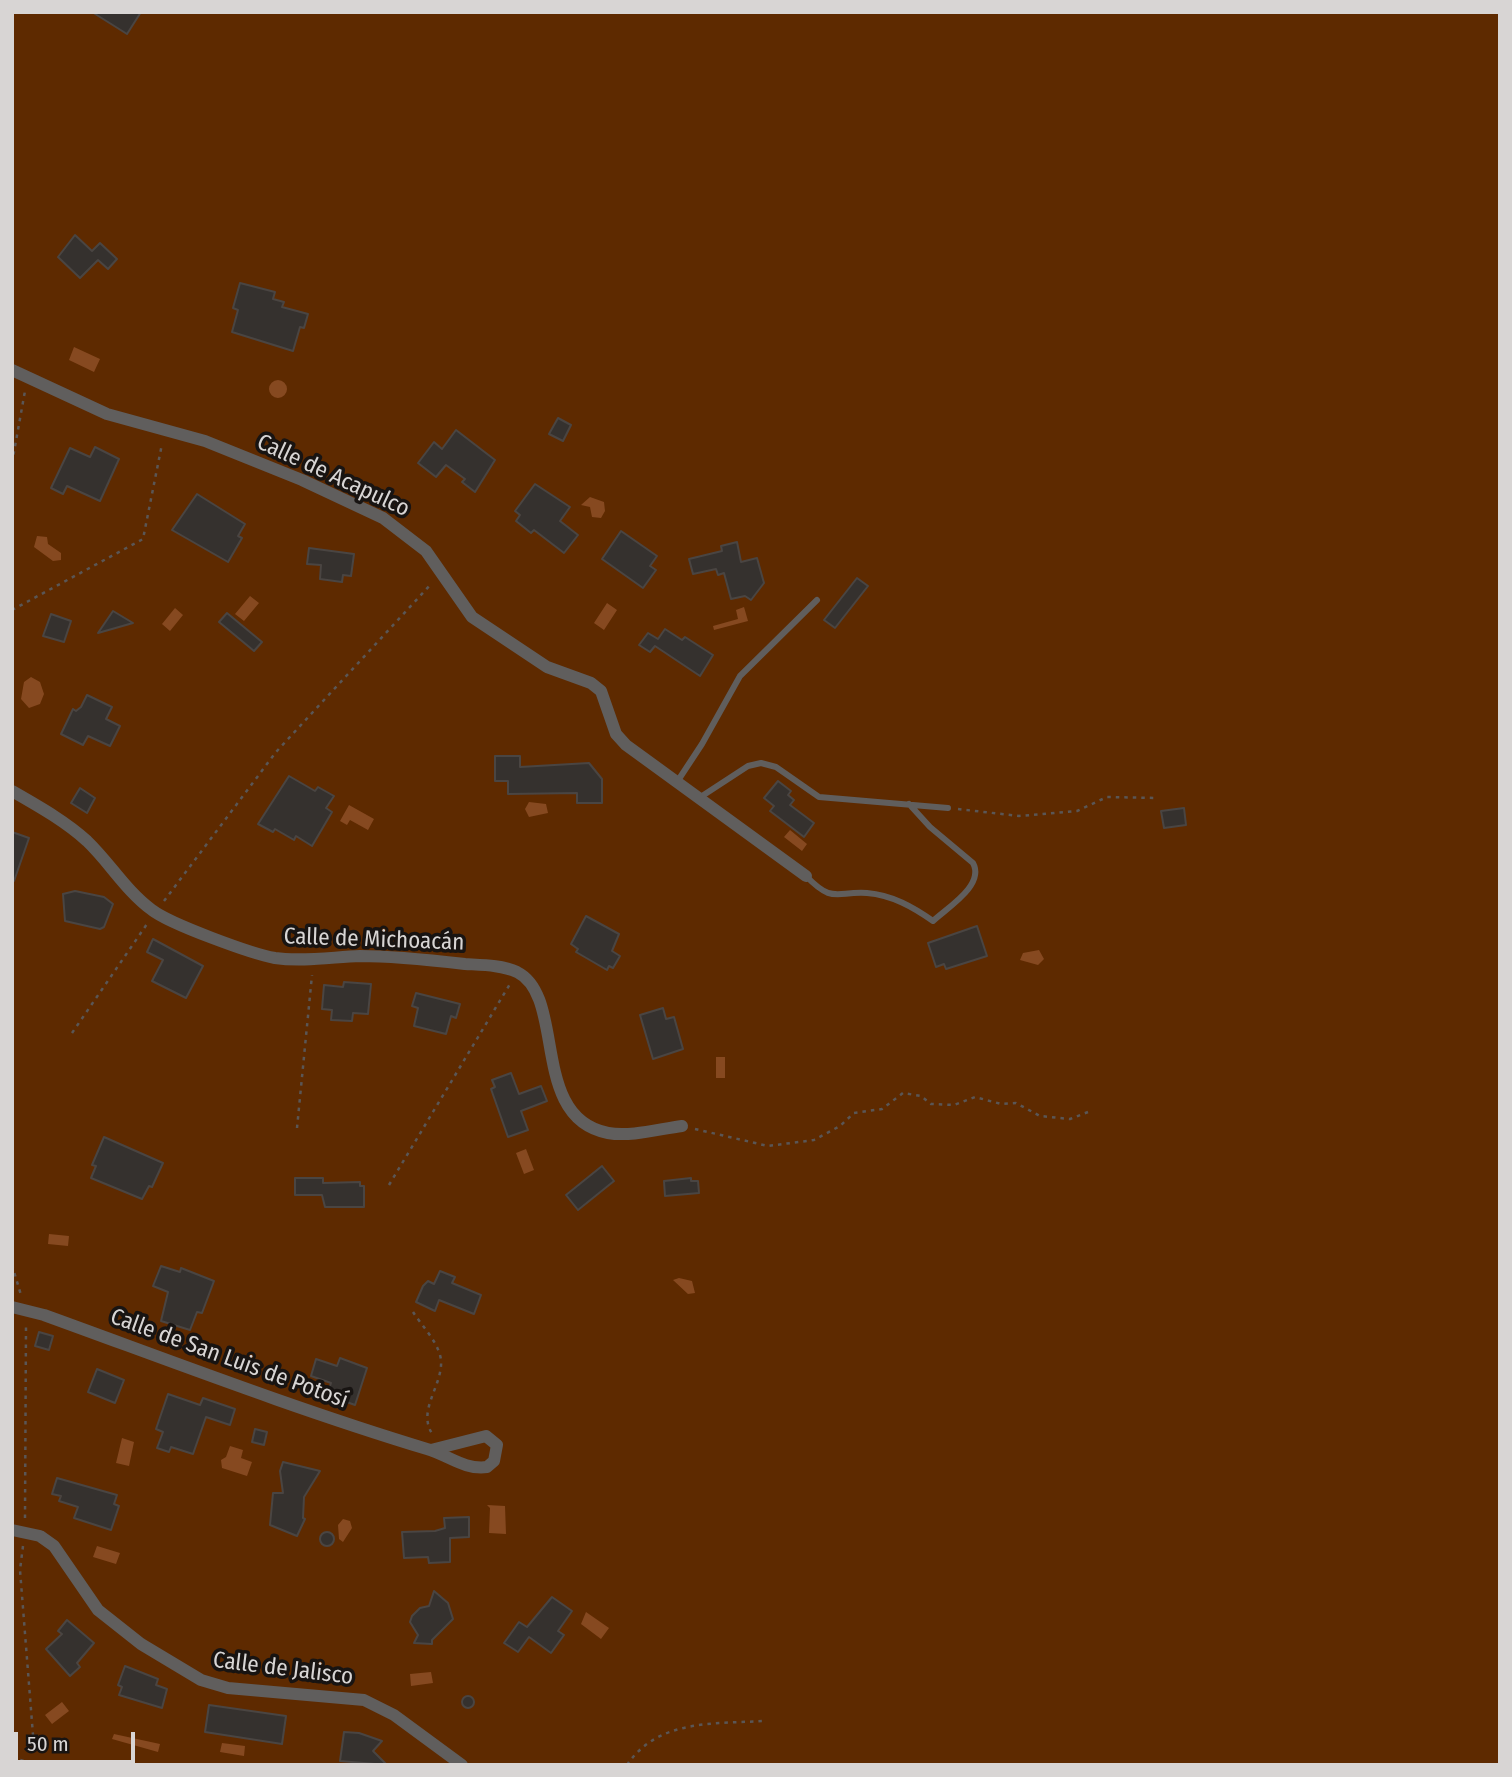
<!DOCTYPE html>
<html>
<head>
<meta charset="utf-8">
<style>
  body { margin:0 }
  #map { position:relative; width:1512px; height:1777px; overflow:hidden; background:#211d1b; font-family:"Fira Sans Condensed",sans-serif }
  canvas { display:block }
  .frame { position:absolute; inset:0; border:14px solid #d8d5d4; pointer-events:none }
  .scale { position:absolute; left:14px; top:1732px; width:121px; height:32px; box-sizing:border-box; border:4px solid #d8d5d4; border-top:0; padding-left:9px; font-size:21px; line-height:24px; white-space:nowrap; color:#d8d5d4; -webkit-text-stroke:5px #181412; paint-order:stroke }
</style>
</head>
<body>
<div id="map">
<canvas width="1512" height="1777"></canvas>
<div class="frame"></div>
<div class="scale">50 m</div>
</div>
<script>
const c = document.querySelector('canvas').getContext('2d');
c.lineJoin = 'round';
function paint(path, color) {
  c.fillStyle = color;
  c.fill(path, 'evenodd');
}
function strokePath(path, color, width, dash) {
  c.strokeStyle = color;
  c.lineWidth = width;
  c.lineCap = dash ? 'butt' : 'round';
  c.setLineDash(dash || []);
  c.stroke(path);
}
function write(font, color, halo, rows, align = 'center') {
  c.font = font + ' "Fira Sans Condensed",sans-serif';
  c.lineWidth = 7;
  c.setLineDash([]);
  c.textBaseline = 'middle';
  c.strokeStyle = halo;
  c.fillStyle = color;
  for (const [text, x, y, turn = 0] of rows) {
    c.save();
    c.translate(x, y);
    c.rotate((+turn || 0) * Math.PI / 180);
    c.textAlign = isNaN(turn) ? turn : align;
    if (halo) c.strokeText(text, 0, 0);
    c.fillText(text, 0, 0);
    c.restore();
  }
}
const green = new Path2D(`
  M12,12H1500V1765H12Z`);
const water = new Path2D(`
  M74,347L100,359L94,372L69,360Z
  M269 389a9 9 0 1 1 18 0a9 9 0 1 1-18 0Z
  M590,497L604,502L605,511L601,518L592,517L590,507L581,505Z
  M37,536L47,537L48,544L61,553V560L53,561L34,547Z
  M250,596L259,603L244,621L235,614Z
  M607,603L617,610L604,630L594,623Z
  M744,607L748,621L714,630L713,626L738,619L736,610Z
  M175,608L183,615L170,631L162,624Z
  M31,677L40,682L44,694L40,704L29,708L21,699L24,682Z
  M529,802L546,804L548,813L529,817L525,809Z
  M349,805L374,819L368,830L350,820L347,825L340,821Z
  M790,830L807,844L802,851L784,837Z
  M1039,950L1044,959L1038,965L1020,960L1023,953Z
  M716,1057H725V1078H716Z
  M526,1149L534,1170L524,1174L516,1153Z
  M49,1234L69,1236L68,1246L48,1244Z
  M679,1278L692,1281L695,1293L688,1294L673,1280Z
  M122,1438L134,1442L129,1466L116,1463Z
  M230,1446L243,1450L241,1458L252,1462L247,1476L222,1468L221,1460L226,1457Z
  M487,1505L505,1506L506,1534L489,1533L490,1508Z
  M343,1519L350,1521L352,1528L343,1542L339,1539L338,1525Z
  M97,1546L120,1553L116,1564L93,1557Z
  M586,1612L609,1628L601,1639L581,1624Z
  M431,1672L433,1683L411,1686L410,1674Z
  M62,1702L69,1711L52,1724L45,1715Z
  M114,1734L160,1744L158,1752L112,1739Z
  M222,1743L245,1746L244,1756L220,1752Z`);
const building = new Path2D(`
  M92,12H141L127,34Z
  M75,235L92,251L100,243L117,259L108,269L98,260L80,278L58,257Z
  M240,283L275,292L273,299L284,302L282,307L308,314L304,328L300,327L293,351L232,332L238,310L233,308Z
  M558,418L571,425L563,441L549,434Z
  M456,430L495,460L475,492L462,482L465,479L446,465L436,477L418,463L434,442L442,449Z
  M95,447L119,459L100,501L67,486L63,494L51,488L70,448L90,457Z
  M535,484L570,507L560,521L578,535L564,553L534,530L531,533L516,521L520,515L515,511Z
  M197,494L245,524L238,536L242,538L228,562L172,530Z
  M621,531L657,556L650,566L656,570L643,588L602,559Z
  M737,542L741,562L757,558L764,583L751,600L745,596L731,599L724,573L718,575L716,569L693,574L689,559L722,551L721,546Z
  M309,548L354,554L351,576L343,575L342,582L320,579L321,565L307,564Z
  M857,578L868,586L835,628L824,620Z
  M113,611L133,623L98,633Z
  M227,613L262,642L254,651L219,622Z
  M51,614L71,621L64,642L43,636Z
  M665,629L682,640L685,637L713,655L700,676L655,646L650,652L639,645L648,633L658,639Z
  M87,695L112,707L106,719L120,726L110,746L88,736L83,745L61,734L73,709L76,711L81,707Z
  M495,756H520V767L589,763L602,779V803H577V793L508,794V781H495Z
  M289,776L315,791L318,787L334,796L326,808L332,812L312,846L296,836L294,840L275,829L273,832L258,824Z
  M778,781L791,791L788,795L794,800L790,805L814,823L804,837L770,811L774,806L764,798Z
  M80,788L95,798L87,813L71,803Z
  M1184,808L1186,825L1164,828L1161,811Z
  M12,832L29,838L14,881H12Z
  M75,891L104,897L113,904L104,927L100,929L65,921L63,894Z
  M586,916L619,934L612,951L620,956L613,968L609,966L607,970L576,952L578,949L571,944Z
  M977,926L987,956L946,969L944,964L936,967L928,943Z
  M153,939L203,966L186,998L152,981L163,960L147,952Z
  M344,982L371,984L368,1014L353,1013L352,1021L331,1020L332,1010L322,1009L324,985L343,987Z
  M416,993L460,1004L456,1018L451,1016L446,1034L414,1026L418,1008L412,1006Z
  M663,1008L666,1019L674,1017L683,1049L653,1059L640,1015Z
  M511,1073L519,1094L541,1086L547,1101L521,1111L528,1130L508,1137L491,1089L495,1087L492,1080Z
  M104,1137L163,1163L152,1187L149,1186L142,1199L91,1178L96,1166L92,1165Z
  M602,1166L614,1181L578,1210L566,1195Z
  M295,1178H323V1183L360,1182V1186H364V1207H325L322,1195H295Z
  M691,1178V1181H698L699,1193L665,1196L664,1181Z
  M161,1266L180,1272L181,1268L214,1281L202,1313L197,1312L190,1330L161,1321L168,1292L153,1286Z
  M440,1271L455,1277L452,1283L481,1295L474,1314L439,1300L435,1311L416,1302L423,1286L428,1281L434,1284Z
  M39,1332L53,1336L49,1350L35,1346Z
  M340,1358L367,1368L355,1405L327,1395L331,1383L311,1376L316,1359L337,1366Z
  M97,1369L124,1380L115,1403L88,1392Z
  M168,1394L200,1405L203,1398L235,1409L230,1425L206,1417L193,1454L171,1447L169,1452L157,1448L163,1432L156,1429Z
  M255,1429L267,1432L264,1445L252,1442Z
  M283,1462L320,1471L304,1497L303,1518L305,1519L297,1536L270,1525L273,1493H283L280,1471Z
  M57,1478L117,1495L114,1504L119,1506L111,1530L74,1518L78,1507L59,1501L61,1496L52,1494Z
  M469,1517V1537L450,1538V1562L429,1563L428,1557L404,1558L402,1532L435,1531L445,1528L444,1518Z
  M320 1539a7 7 0 1 1 14 0a7 7 0 1 1-14 0Z
  M434,1591L448,1603L453,1619L432,1640V1644L414,1643L418,1635L410,1622L412,1616L420,1608L429,1606Z
  M552,1597L572,1611L558,1631L564,1635L551,1653L529,1637L518,1652L504,1643L519,1622L527,1627Z
  M67,1620L94,1643L77,1663L80,1667L70,1676L46,1649L62,1634L58,1631Z
  M125,1666L158,1679L156,1685L167,1689L162,1708L119,1695L122,1687L118,1685Z
  M462 1702a6 6 0 1 1 12 0a6 6 0 1 1-12 0Z
  M209,1705L286,1716L282,1744L205,1732Z
  M344,1732L359,1733L382,1741L373,1751L387,1765L340,1761Z`);
const path = new Path2D(`
  M12,463L25,391
  M12,610L143,539L162,444
  M958,809L1019,816L1077,811L1107,797L1157,798
  M164,901L276,752L432,583
  M72,1033L147,924
  M297,1128L312,975
  M695,1129L768,1146L814,1140L840,1126L854,1113L882,1109L903,1093L921,1096L931,1104L954,1105L975,1097L1001,1104L1016,1103L1040,1116L1070,1119L1088,1112
  M389,1185L510,984
  M12,1265L21,1295
  M413,1312C422,1326 439,1343 441,1360C443,1386 416,1411 433,1435
  M25,1518L26,1325
  M23,1546L20,1570L33,1735
  M12,1758L40,1765
  M95,1765H153
  M627,1765C658,1719 714,1724 763,1721`);
const service = new Path2D(`
  M677,782L702,744L740,676L817,600
  M699,798L748,766L761,763L776,767L819,797L948,808
  M806,876C833,904 836,891 867,893C892,895 913,907 933,921C948,907 985,885 973,863L930,827L909,804`);
const minor = new Path2D(`
  M12,370L107,414L205,441L302,480L383,518L426,551L472,617L547,667L591,683L601,691L616,734L626,745L806,876
  M12,791C38,806 65,821 87,841C110,863 126,891 152,910C170,924 252,954 275,958C302,962 333,957 360,956C395,956 430,960 465,964C482,965 502,965 517,972C567,997 529,1118 608,1133C631,1137 659,1129 682,1126
  M12,1307L44,1315C171,1361 298,1410 427,1449C448,1455 464,1470 487,1467L494,1461L497,1445L486,1436L431,1450
  M12,1530L40,1536L54,1546L98,1610L141,1644L201,1680L228,1688L364,1700L394,1715L462,1765`);
const streetNames = [
  ["Calle de Acapulco",333,476,25],
  ["Calle de Michoacán",374,940,2],
  ["Calle de San Luis de Potosí",229,1359,20],
  ["Calle de Jalisco",283,1669,7]
];
paint(green, '#5e2a00');
paint(water, '#864920');
paint(building, '#35312e');
strokePath(building, '#4a4542', 2);
strokePath(path, '#5a5655', 2.5, [3.5, 5]);
strokePath(service, '#605e5d', 6);
strokePath(minor, '#605e5d', 12);
write('23px', '#d8d5d4', '#181412', streetNames);
</script>
</body>
</html>
